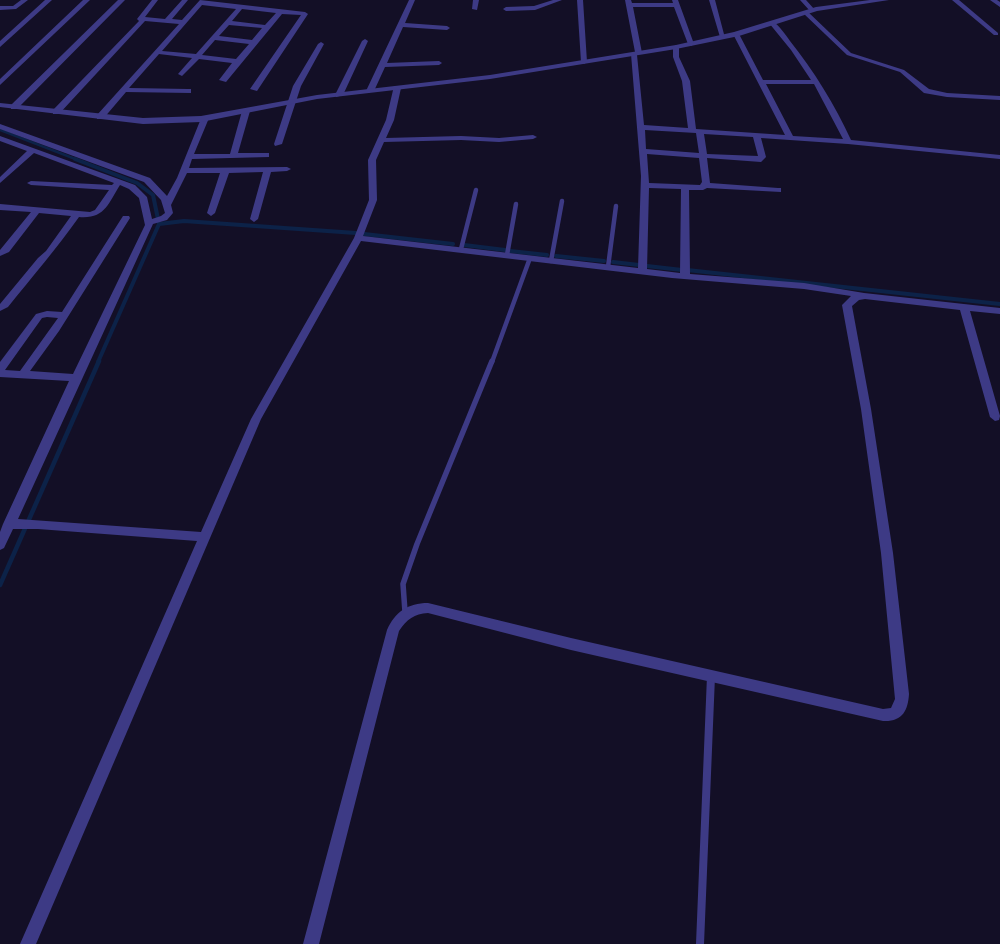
<!DOCTYPE html>
<html>
<head>
<meta charset="utf-8">
<style>
  body { margin:0 }
  canvas { display:block; background:#130f26 }
</style>
</head>
<body>
<canvas width="1000" height="944"></canvas>
<script>
const c = document.querySelector('canvas').getContext('2d');
c.lineJoin = 'round';
function strokePath(path, color, width, dash) {
  c.strokeStyle = color;
  c.lineWidth = width;
  c.lineCap = dash ? 'butt' : 'round';
  c.setLineDash(dash || []);
  c.stroke(path);
}
function paint(path, color) {
  c.fillStyle = color;
  c.fill(path, 'evenodd');
}
const streamFar2 = new Path2D(`
  M0,130L78,160`);
const streamFar1 = new Path2D(`
  M75,159L137,183L153,195L159,224L98,362
  M159,224L184,221L356,233
  M364,234L453,244
  M464,245L505,250
  M510,251L547,255
  M556,256L604,261
  M613,262L639,265
  M647,266L682,270
  M687,270L1000,304`);
const stream = new Path2D(`
  M0,585L99,361`);
const serviceFar2 = new Path2D(`
  M461,249L476,190
  M507,255L516,204
  M551,261L562,201
  M608,267L616,206
  M492,362L530,258`);
const serviceFar1 = new Path2D(`
  M405,612L403,584L417,544L492,361`);
const service = new Path2D(`
  M700,944L711,676`);
const minor = new Path2D(`
  M21,0H28L16,9L0,10V6H13Z
  M45,0H52L0,47V41Z
  M83,0H90L0,85V79Z
  M118,0H125L17,109H11V105Z
  M152,0H158L145,17L165,19L182,0H188L172,19L182,20L200,0L305,12L308,14L257,91L250,89L301,15L282,14L226,82L219,80L232,63L199,59L182,76L178,74L192,58L159,54L129,88L188,89H191V93L126,92L103,119H97V115L179,24L145,21L59,114H53V110L139,21L137,19ZM202,5L236,9L196,54L162,51ZM242,9L276,13L265,25L232,21ZM229,25L262,28L252,40L219,36ZM215,40L249,44L236,59L202,55Z
  M409,0H415L405,23L447,26L450,28L447,30L403,27L387,63L439,61L442,63L439,65L385,67L374,91L367,93L366,91Z
  M473,0H479L477,10L472,9Z
  M553,0H562L535,10L506,11L503,9L506,7L534,6Z
  M577,0H583L587,62L584,64L581,62Z
  M625,0H631L632,3H673L672,0H678L694,44L691,46L688,44L674,7H633L642,53L637,55L644,125L688,128L682,81L673,57V47L676,45L679,47V57L690,81L696,129L785,135L733,34L736,32L739,34L763,80H811L791,50L769,23L772,21C779,25 785,34 790,41C814,71 835,105 851,140L1000,155V159L848,144L761,138L766,157L761,162L707,158L710,183L778,188H781V192L707,188L703,190H689L690,274L804,283L864,293L1000,308V314L970,311L1000,416L999,420L995,421L990,417L960,310L865,299L859,300L852,306L871,409L893,553L909,694C908,711 902,722 883,721L571,650L428,613C414,614 407,619 399,631L319,944H303L387,630C395,612 408,603 428,603L571,638L883,709L891,708L895,699L881,553L861,409L842,305L851,296L804,289L672,278L361,241L261,419L36,944H20L197,541L38,529H13L4,548L0,550V532L3,524L69,381L0,377V362L36,314L47,311L62,312L123,216H129L130,218L59,331L30,371L73,374L145,225L139,198L129,189L120,185C108,204 105,219 79,217C57,248 32,277 8,307L0,311V304L38,258L46,251L71,216L39,213L9,252L0,256V250L31,212L0,210V204L90,212L95,210L109,190L31,185L27,183L31,181L112,185L114,183L34,153L0,183V177L27,151L0,141V136L135,185L147,197L152,219L161,216L165,213L161,200L144,182L0,129V124L150,178L167,196L177,178L202,116L209,118L194,154H230L242,111L246,109L250,111L238,153H269V157L192,159L189,168L287,167L291,169L287,171L271,172L258,219L254,222L250,219L263,172L229,173L215,213L211,216L207,213L220,173H187L171,205L173,213L167,220L153,224L18,519L201,532L251,419L354,238L369,200L368,160L386,120L394,86L401,88L394,120L386,138L461,136L499,138L533,135L537,137L533,139L499,142L461,140L384,142L376,160L377,200L363,236L638,268L641,176L631,54L635,52ZM766,84H814L843,139L793,136ZM645,130L696,133L699,153L646,149ZM704,134L753,137L758,156L707,154ZM647,154L699,158L702,182L700,185L649,183ZM649,188L681,189L680,273L647,269ZM47,317L58,318L20,371L5,370L42,318Z
  M709,0H715L725,38L720,37Z
  M800,0H806L815,10L814,11H810Z
  M952,0H959L998,33V35H994Z
  M990,0H997L1000,2V7Z
  M803,11H807L851,53L904,70L929,89L947,93L1000,96V100L947,97L924,93L900,72L847,55L803,13Z
  M365,39L368,41L343,95L336,97L335,95L362,41Z
  M321,42L324,44L301,86L282,144L275,146L274,144L293,86L318,44Z`);
const tertiary = new Path2D(`
  M870,0H889L817,11L739,36L676,49L490,79L317,99L201,122L143,124L0,107V103L143,118L201,116L317,95L490,75L676,45L734,32L816,7Z`);
strokePath(streamFar2, '#0c2248', 2.5);
strokePath(streamFar1, '#0c2248', 4);
strokePath(stream, '#0c2248', 4.5);
strokePath(serviceFar2, '#3d3a85', 4.5);
strokePath(serviceFar1, '#3d3a85', 5.5);
strokePath(service, '#3d3a85', 8);
paint(minor, '#3d3a85');
paint(tertiary, '#3d3a85');
</script>
</body>
</html>
